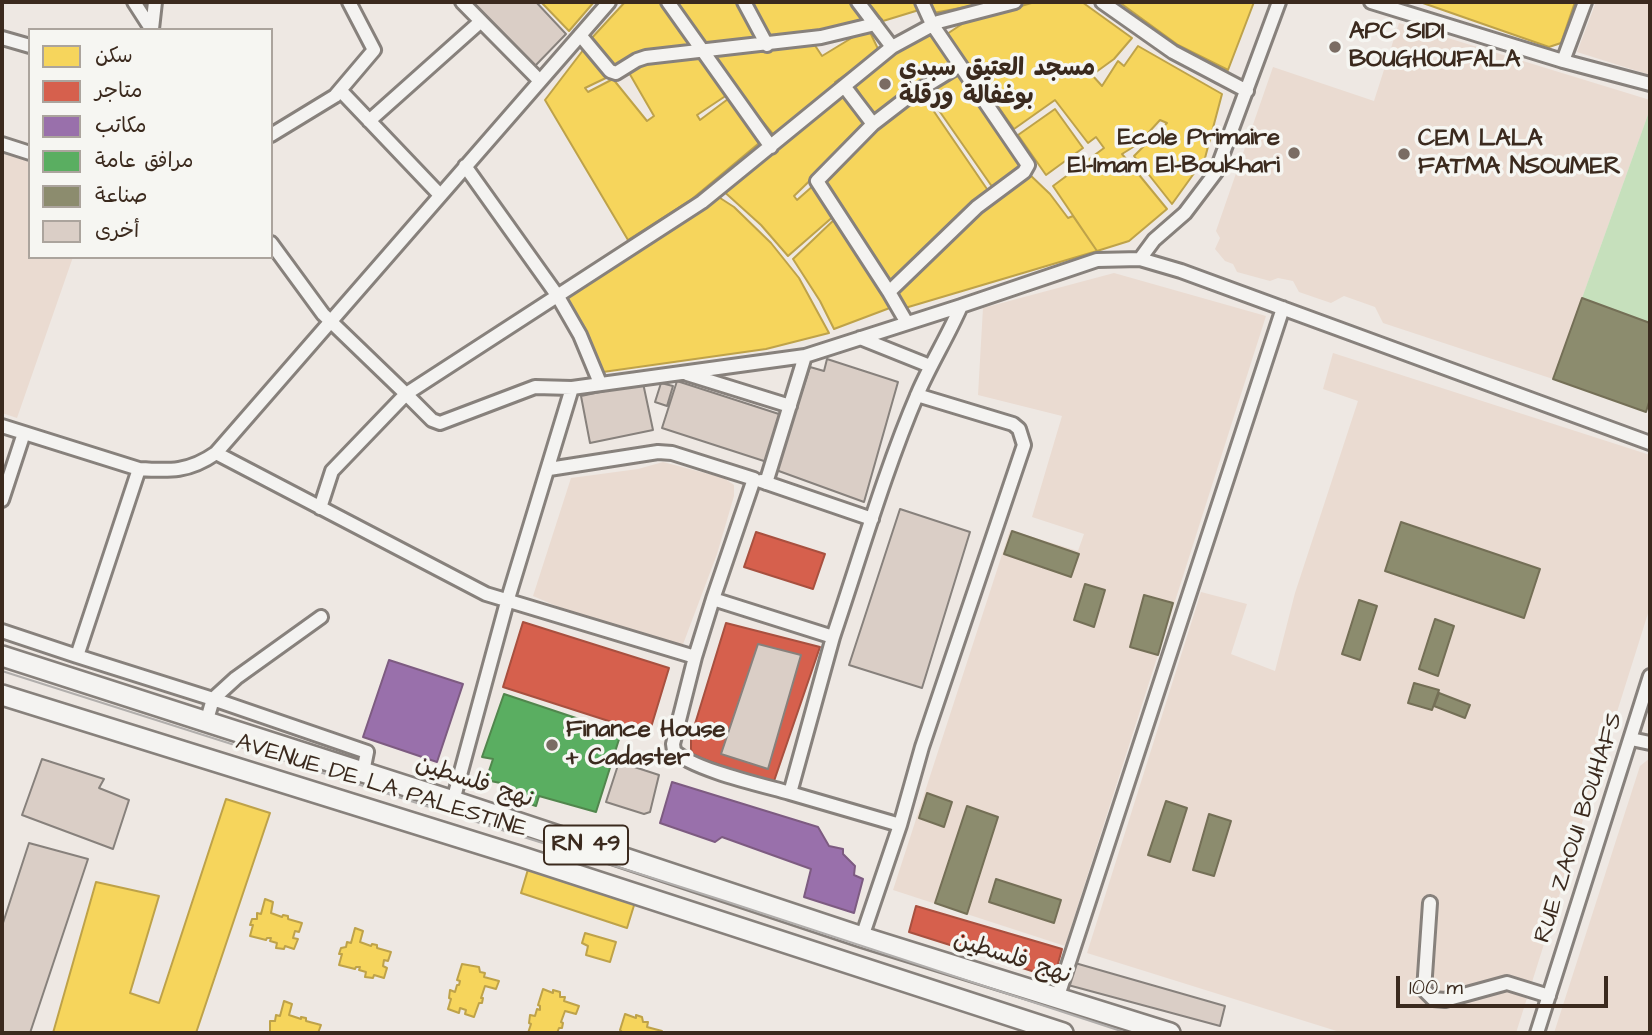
<!DOCTYPE html>
<html>
<head>
<meta charset="utf-8">
<style>
  body { margin:0 }
  #map { position:relative; width:1652px; height:1035px; overflow:hidden; background:#eee8e3; font-family:"Architects Daughter","Playpen Sans Arabic",sans-serif }
  canvas { display:block }
  .frame { position:absolute; inset:0; border:4px solid #3b2a1e; pointer-events:none }
  .legend { position:absolute; left:28px; top:28px; width:245px; height:231px; box-sizing:border-box; background:#f6f6f2; border:2px solid #aba49d; margin:0; padding:9px 12px; list-style:none; font-size:21px; color:#3b2a1e }
  .legend li { display:flex; align-items:center; gap:14px; height:35px }
  .legend b { width:35px; border:2px solid #aba49d }
  .scale { position:absolute; left:1396px; top:976px; width:212px; height:32px; box-sizing:border-box; border:4px solid #3b2a1e; border-top:0; padding-left:9px; font-size:21px; line-height:24px; white-space:nowrap; color:#3b2a1e; -webkit-text-stroke:5px #f6f6f2; paint-order:stroke }
</style>
</head>
<body>
<div id="map">
<canvas width="1652" height="1035"></canvas>
<div class="frame"></div>
<ul class="legend">
<li><b style="height:19px;background:#f6d55c"></b>سكن</li>
<li><b style="height:19px;background:#d6604d"></b>متاجر</li>
<li><b style="height:19px;background:#9970ab"></b>مكاتب</li>
<li><b style="height:19px;background:#5aae61"></b>مرافق عامة</li>
<li><b style="height:19px;background:#8c8c6e"></b>صناعة</li>
<li><b style="height:19px;background:#dacec6"></b>أخرى</li>
</ul>
<div class="scale">100 m</div>
</div>
<script>
const c = document.querySelector('canvas').getContext('2d');
c.lineJoin = 'round';
function paint(path, color) {
  c.fillStyle = color;
  c.fill(path, 'evenodd');
}
function strokePath(path, color, width, dash) {
  c.strokeStyle = color;
  c.lineWidth = width;
  c.lineCap = dash ? 'butt' : 'round';
  c.setLineDash(dash || []);
  c.stroke(path);
}
function write(font, color, halo, rows, align = 'center') {
  c.font = font + ' "Architects Daughter","Playpen Sans Arabic",sans-serif';
  c.lineWidth = 7;
  c.setLineDash([]);
  c.textBaseline = 'middle';
  c.strokeStyle = halo;
  c.fillStyle = color;
  for (const [text, x, y, turn = 0] of rows) {
    c.save();
    c.translate(x, y);
    c.rotate((+turn || 0) * Math.PI / 180);
    c.textAlign = isNaN(turn) ? turn : align;
    if (halo) c.strokeText(text, 0, 0);
    c.fillText(text, 0, 0);
    c.restore();
  }
}
const built = new Path2D(`
  M1596,2H1650V75L1577,52Z
  M1399,23L1650,100V109L1553,379L1383,323L1375,307L1344,296L1331,303L1299,292L1293,281L1278,278L1270,281L1237,272L1233,264L1225,261L1215,249L1220,238L1216,231L1273,67L1374,101Z
  M2,153L30,162V257H73L17,418L2,413Z
  M1114,273L1266,316L1065,946L893,890L1010,530L1078,551L1084,534L1032,517L1062,416L978,395L983,308Z
  M1333,353L1650,455V607L1516,1033H1343L1087,953L1201,592L1247,604L1231,654L1275,671L1295,593L1358,401L1323,389Z
  M663,462L724,478L734,485V496L717,554L682,647L582,617L533,596L571,478L638,469Z
  M1650,758V1033H1554L1640,766Z`);
const green = new Path2D(`
  M1650,109V323L1582,298Z`);
const homes = new Path2D(`
  M541,2H594L569,31Z
  M625,2H665L697,48L615,71L589,41Z
  M675,2H739L761,40L708,46Z
  M749,2H849L864,22L769,40Z
  M868,2H915L919,10L883,21Z
  M928,2H993L933,13Z
  M1035,2H1082L1132,38L1114,59L1092,75L1102,86L1118,61L1124,66L1138,46L1222,94L1205,158L1172,204L1134,156L1167,123L1160,120L1138,144L1122,154L1167,209L1129,241L1097,251L1053,186L1104,148L1096,137L1088,143L1055,100L1014,129L947,34L965,22Z
  M1119,2H1254L1228,70L1178,45Z
  M1420,2H1575L1561,43L1549,47Z
  M868,28L879,51L835,82L837,87L773,134L737,91L713,54L812,41L822,56Z
  M931,28L953,62L903,93L875,117L853,83L881,60Z
  M587,45L610,76L585,88L588,92L613,79L647,121L654,116L628,71L638,61L702,54L730,93L697,115L700,120L732,96L764,139L692,199L628,240L545,100Z
  M960,70L1024,165L993,188L924,89Z
  M842,91L869,123L794,196L797,200L814,185L835,215L788,256L761,225L720,188Z
  M922,94L989,192L888,284L820,181L899,107Z
  M1055,109L1083,148L1046,175L1018,135Z
  M1027,172L1050,194L1068,218L1073,216L1097,251L905,308L895,291L983,206Z
  M717,196L734,207L771,243L799,278L829,333L766,349L603,372L566,297Z
  M838,216L895,306L834,329L820,301L793,259Z
  M226,799L270,813L196,1033H53L96,882L159,896L130,993L159,1003Z
  M529,866L636,899L627,928L521,893Z
  M265,899L273,902L271,913L282,917L283,915L288,916V919L302,923L299,932L295,931L293,938L298,939L294,949L285,946L284,949L276,948L277,943L270,941L271,938H267L266,940L250,936L253,925H250L252,919H257V913L261,914Z
  M355,928L363,931L360,942L371,946L372,944L377,945V948L391,952L388,961L384,960L383,966L387,968L384,978L374,975L373,978L365,977L366,972L359,970L360,967H356L355,969L339,965L342,954H339L341,948L346,947L347,942L351,943Z
  M585,933L616,942L610,962L586,955L588,946L582,943Z
  M462,964L479,967L480,972L485,973L484,977L499,981L496,989L485,986L481,998H483L482,1003H479L474,1017L465,1014L466,1010L460,1008L459,1013L448,1009L451,999L449,998L450,990L455,992L457,985H459L460,981L457,980Z
  M543,989L553,993V990L560,992V997H565L564,1001L579,1006L576,1014L565,1011L561,1022L563,1023L562,1028H559L557,1033H528L531,1024L529,1023L530,1015L535,1016L537,1009L540,1010V1006L538,1005Z
  M284,1001L292,1004L289,1015L301,1019V1017L306,1018V1021L321,1025L318,1033H270V1021H275L276,1015L280,1016Z
  M625,1014L636,1018V1015L642,1017L643,1022H648L647,1027L662,1031L661,1033H623L620,1030Z`);
const shops = new Path2D(`
  M756,532L825,554L813,589L744,567Z
  M523,622L669,668L649,734L503,687Z
  M726,623L820,647L773,784L703,759L693,754L691,749V737Z
  M916,906L1062,949L1054,978L909,932Z`);
const offices = new Path2D(`
  M389,660L463,684L437,762L363,737Z
  M672,782L818,827L829,846L843,849V854L855,866L854,875L863,879L854,913L804,897L811,869L722,837L715,842L660,823Z`);
const public = new Path2D(`
  M504,694L621,733L596,812L539,796L536,806L502,795L505,784L486,780L493,759L482,757Z`);
const industry = new Path2D(`
  M1582,298L1650,323V399L1646,412L1553,379Z
  M1401,522L1540,569L1524,618L1385,571Z
  M1012,531L1079,554L1071,577L1004,554Z
  M1085,584L1105,590L1094,627L1074,620Z
  M1144,595L1173,603L1158,655L1130,647Z
  M1359,600L1377,606L1360,660L1342,654Z
  M1435,619L1454,626L1438,676L1419,669Z
  M1414,683L1439,690L1432,710L1408,703Z
  M1439,693L1470,705L1465,718L1434,706Z
  M927,793L952,802L944,827L919,818Z
  M1166,801L1187,808L1170,862L1148,855Z
  M967,806L998,817L967,914L935,903Z
  M1209,814L1231,821L1214,876L1193,870Z
  M996,879L1061,900L1054,923L989,902Z`);
const building = new Path2D(`
  M473,2H536L566,34L534,67L471,4Z
  M827,359L898,382L864,502L776,470L810,367L824,371Z
  M677,381L782,415L767,462L662,428Z
  M643,383L653,430L590,443L581,396Z
  M661,383L673,386L667,406L655,402Z
  M900,509L970,532L922,688L849,665Z
  M758,644L801,655L768,769L721,754Z
  M42,759L104,779L99,788L129,800L113,849L22,815Z
  M619,762L659,775L650,812L644,814L606,802Z
  M29,843L88,859L30,1033H2V926Z
  M1075,963L1225,1006L1220,1026L1068,985Z`);
const street = new Path2D(`
  M134,2L152,30
  M462,2L540,81
  M668,2L771,147
  M744,2L767,45
  M858,2L892,47L938,22L1015,2
  M1102,2L1173,52L1247,91
  M1371,2L1563,61
  M1585,2L1563,61L1650,84
  M152,29L155,2
  M580,35L610,71L616,73L637,60L646,57L821,37L875,24
  M2,38L30,46
  M844,86L873,124L908,97L960,65
  M340,90L440,195
  M369,121L480,22
  M873,124L817,181L889,292
  M271,135L335,96L374,50L349,2
  M2,144L30,153
  M465,166L557,295L580,335L600,383
  M271,243L323,314L406,394L702,202L892,47
  M1140,259L1154,240L1185,213L1216,172L1279,2
  M907,323L889,292L977,207L1024,172L1028,165L932,24L922,2
  M860,338L930,366
  M687,374L790,406
  M2,426L139,469
  M216,453L486,594L695,657L713,599L833,637C860,557 885,470 918,393C931,363 948,336 961,306L1097,260L1140,259L1181,271L1650,443
  M549,469L658,452L672,453L754,479L713,599
  M761,481L872,519
  M766,483L805,356
  M2,500L24,433
  M320,508L332,471L406,394L432,420L440,423L535,387L572,388
  M321,617L236,678L213,699L367,752L363,772
  M2,631L77,656
  M695,657L673,744L674,751C694,770 762,785 790,793L833,637
  M206,723L213,699L77,656L139,469C170,471 189,472 216,453L609,2
  M1631,739L1650,743
  M790,793L900,825L862,937
  M453,801L507,602L572,388L805,356L961,306
  M900,825L922,747L1024,445L1019,429L1013,424L917,395
  M1430,903L1424,990L1433,999L1445,1000L1507,983L1549,996
  M1057,999L1283,308
  M1537,1033L1650,676`);
const primary = new Path2D(`
  M2,656L453,801L862,937L1170,1033
  M2,695L519,856L1063,1033`);
const tram = new Path2D(`
  M2,671L728,902L1127,1033`);
const markers = [
  [1335,47,7,"#7a6c63"],
  [885,84,7,"#7a6c63"],
  [1294,153,7,"#7a6c63"],
  [1404,154,7,"#7a6c63"],
  [552,745,7,"#7a6c63"]
];
const shields = [
  [586,845,84]
];
const shieldNames = [
  ["RN 49",586,845]
];
const poiNames = [
  ["APC SIDI",1349,33],
  ["BOUGHOUFALA",1349,61],
  ["مسجد العتيق سبدي",899,70],
  ["بوغفالة ورقلة",899,98],
  ["Ecole Primaire",1280,139,"right"],
  ["El-Imam El-Boukhari",1280,167,"right"],
  ["CEM LALA",1418,140],
  ["FATMA NSOUMER",1418,168],
  ["Finance House",566,731],
  ["+ Cadaster",566,759]
];
const streetNames = [
  ["نهج فلسطين",474,783,18],
  ["AVENUE DE LA PALESTINE",381,787,17],
  ["RUE ZAOUI BOUHAFS",1580,828,-72],
  ["نهج فلسطين",1012,959,18]
];
paint(built, '#eadbd1');
paint(green, '#c6e0bc');
paint(homes, '#f6d55c');
strokePath(homes, '#bea249', 2);
paint(shops, '#d6604d');
strokePath(shops, '#a8503f', 2);
paint(offices, '#9970ab');
strokePath(offices, '#7d5b81', 2);
paint(public, '#5aae61');
strokePath(public, '#51864d', 2);
paint(industry, '#8c8c6e');
strokePath(industry, '#746f56', 2);
paint(building, '#dacec6');
strokePath(building, '#87817c', 2);
strokePath(street, '#87817c', 18);
strokePath(primary, '#87817c', 24);
strokePath(street, '#f4f3f1', 12);
strokePath(primary, '#f4f3f1', 19);
strokePath(tram, '#b1aeac', 2);
for (const [x, y, r, color] of markers) {
  const dot = new Path2D();
  dot.arc(x, y, r, 0, 2 * Math.PI);
  c.fillStyle = color;
  c.fill(dot);
  strokePath(dot, '#f6f6f2', 2.5);
}
for (const [x, y, w] of shields) {
  const box = new Path2D();
  box.roundRect(x - w / 2, y - 19.5, w, 39, 5);
  c.fillStyle = '#f6f6f2';
  c.fill(box);
  strokePath(box, '#3b2a1e', 2);
}
write('bold 23px', '#3b2a1e', null, shieldNames);
write('bold 24px', '#3b2a1e', '#f6f6f2', poiNames, 'left');
write('24px', '#3b2a1e', '#f6f6f2', streetNames);
</script>
</body>
</html>
